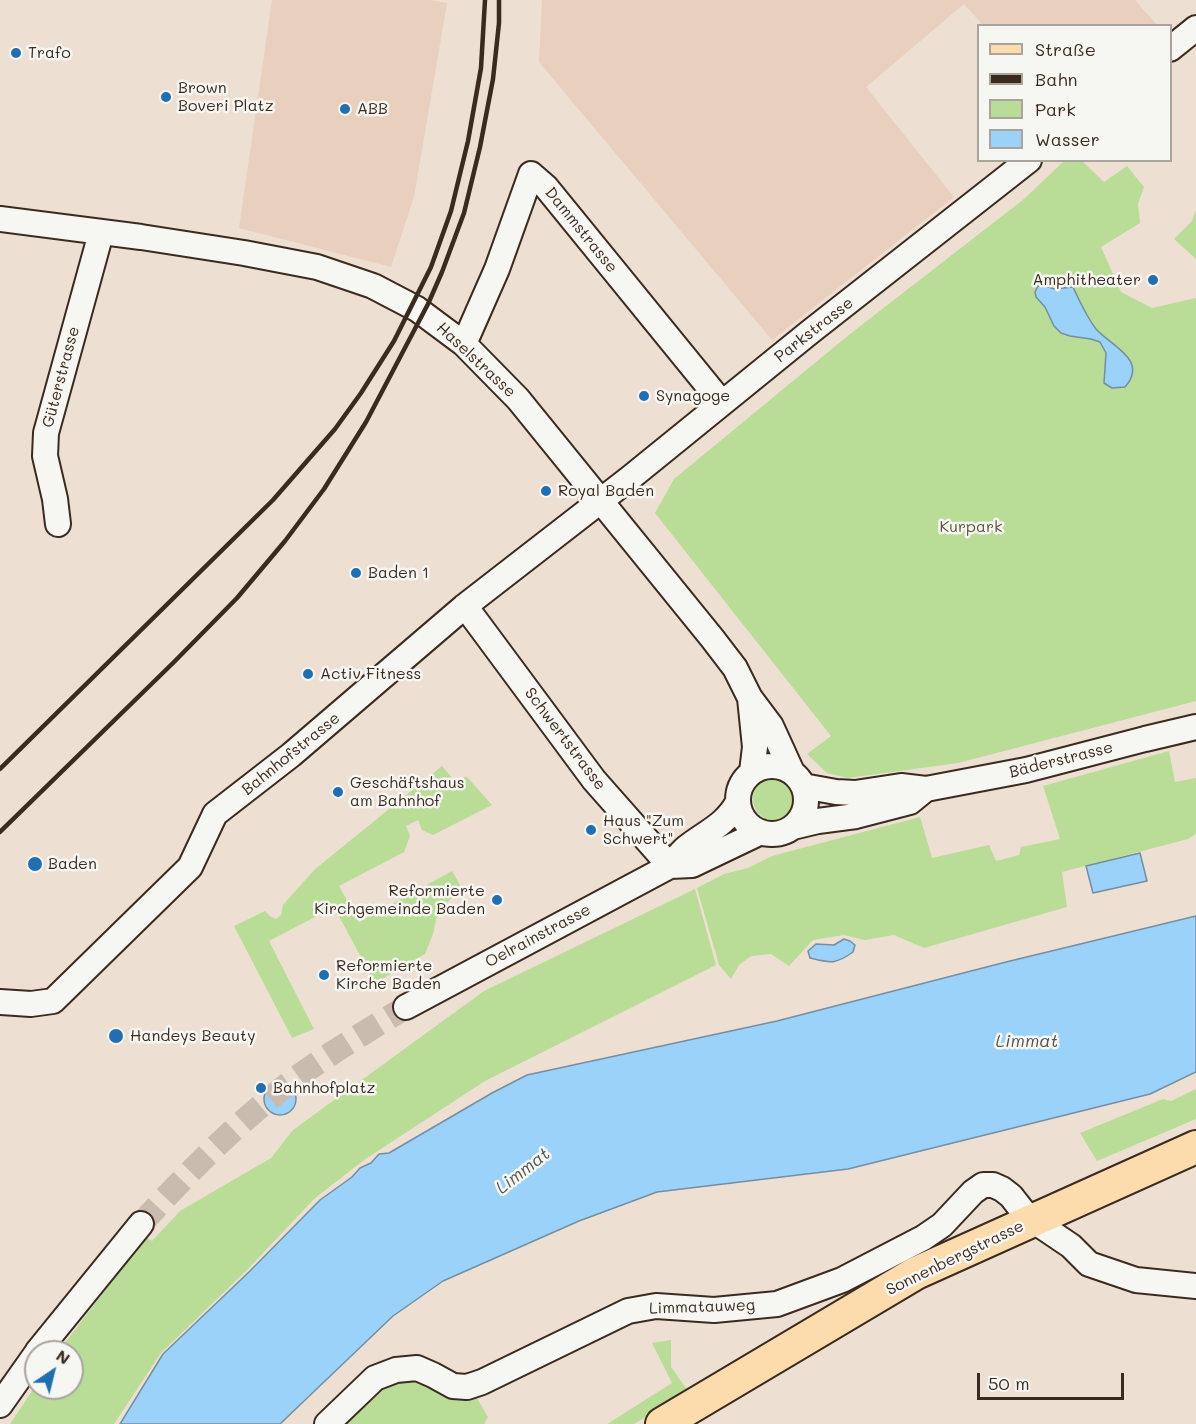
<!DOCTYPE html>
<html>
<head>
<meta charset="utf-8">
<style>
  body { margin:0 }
  #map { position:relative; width:1196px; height:1424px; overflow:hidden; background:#eedfd3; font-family:Mali,sans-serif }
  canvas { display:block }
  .legend { position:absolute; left:977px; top:24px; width:195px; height:138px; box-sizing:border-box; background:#f6f6f2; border:2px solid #aba49d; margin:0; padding:8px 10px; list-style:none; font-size:18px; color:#3b2a1e }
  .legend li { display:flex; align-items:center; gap:12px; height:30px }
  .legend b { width:30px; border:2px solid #aba49d }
  .north { position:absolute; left:24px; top:1340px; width:60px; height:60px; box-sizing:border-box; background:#f6f6f2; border:2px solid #aba49d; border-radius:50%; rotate:35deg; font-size:16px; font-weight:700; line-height:24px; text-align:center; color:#3b2a1e }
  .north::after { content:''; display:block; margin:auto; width:21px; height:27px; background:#1f6fb2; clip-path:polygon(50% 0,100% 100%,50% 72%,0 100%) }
  .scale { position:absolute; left:977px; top:1373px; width:147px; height:27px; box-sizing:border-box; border:3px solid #3b2a1e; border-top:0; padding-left:8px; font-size:18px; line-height:21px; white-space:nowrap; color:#3b2a1e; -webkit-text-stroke:4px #f6f6f2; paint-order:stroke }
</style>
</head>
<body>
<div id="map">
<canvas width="1196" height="1424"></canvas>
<ul class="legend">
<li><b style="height:8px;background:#fcdcac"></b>Straße</li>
<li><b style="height:8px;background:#3b2a1e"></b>Bahn</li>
<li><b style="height:16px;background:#b9dc97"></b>Park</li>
<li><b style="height:16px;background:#9ad2f9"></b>Wasser</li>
</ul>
<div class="north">N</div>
<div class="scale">50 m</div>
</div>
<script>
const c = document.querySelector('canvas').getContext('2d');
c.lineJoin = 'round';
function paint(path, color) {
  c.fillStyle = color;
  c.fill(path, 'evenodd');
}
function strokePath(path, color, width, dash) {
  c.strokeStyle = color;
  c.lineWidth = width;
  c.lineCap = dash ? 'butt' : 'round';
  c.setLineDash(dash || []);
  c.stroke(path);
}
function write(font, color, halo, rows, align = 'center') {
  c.font = font + ' Mali,sans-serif';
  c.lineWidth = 5;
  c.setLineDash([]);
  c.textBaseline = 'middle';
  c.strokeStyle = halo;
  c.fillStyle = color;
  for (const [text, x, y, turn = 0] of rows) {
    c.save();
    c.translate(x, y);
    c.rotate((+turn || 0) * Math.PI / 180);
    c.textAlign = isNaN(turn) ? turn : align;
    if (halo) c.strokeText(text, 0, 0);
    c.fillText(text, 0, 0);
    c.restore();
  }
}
const built = new Path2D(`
  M272,0H430L447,3L414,197L391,267L239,228Z
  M542,0H1135L1157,25H983L964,4L866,87L954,197L772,340L539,62Z`);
const green = new Path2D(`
  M1064,161H1082L1104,182L1127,166L1144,187L1138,204L1140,223L1101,247L1121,292L1152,308L1196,298V701L958,763L848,778L827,773L807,754L831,736L655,513L674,479L850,334L1024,199Z
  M1196,210V259L1174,239L1192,221Z
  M1169,751L1175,782L1196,778V834L1188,839L1062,872L1067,907L924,948L894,935L865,940L844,935L813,940L789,966L771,954L751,956L739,965L731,979L719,965L697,888L724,874L748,868L772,856L920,817L932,858L989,845L996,861L1019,855L1021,847L1060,839L1043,786Z
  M442,766L457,784L466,776L492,805L433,835L422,830L418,820L406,826L410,836L404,852L339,886L359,922L452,871L460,885L436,919L433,934L425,954L375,983L334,907L269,941L314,1029L292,1038L234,926L265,911L270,916L276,919L281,915L283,905L314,870Z
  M753 799a22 22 0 1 1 44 0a22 22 0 1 1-44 0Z
  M695,889L716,965L485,1081L364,1160L315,1198L248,1269L161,1353L114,1424H10L36,1385V1388H72V1352H58L146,1237L152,1241L180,1211L271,1158L293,1130L484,991Z
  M1196,1089V1119L1097,1161L1080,1133L1163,1099L1171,1101Z
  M671,1340V1367L688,1391L634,1424H607L672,1383L652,1343Z
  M421,1378L458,1397L477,1398L488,1417L484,1424H336L381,1383Z`);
const water = new Path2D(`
  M1038,286H1046L1054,289L1073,287C1080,302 1086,316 1096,329C1111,346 1149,360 1125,387L1112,388L1104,383L1106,353L1100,342L1091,339L1070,336L1061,333L1054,326L1045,307L1036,297L1035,292Z
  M1140,853L1147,881L1093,893L1086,866Z
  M1196,916V1072L1150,1094L848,1169L657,1192L579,1221L443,1281L393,1316L280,1424H120L163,1354L250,1271L320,1200L352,1177L360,1168L371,1163L379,1154L389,1153L492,1093L527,1075L777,1021L1006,962Z
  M844,939L850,941L855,945L853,952C835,965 830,963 810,958L808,951L816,944L834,945Z
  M264 1099a16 16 0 1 1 32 0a16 16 0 1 1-32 0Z`);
const minorTunnel = new Path2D(`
  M141,1224C182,1179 225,1135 273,1096C314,1062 361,1035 406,1007`);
const minor = new Path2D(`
  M1170,49L1196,28
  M0,219L141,237L244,253L317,267L373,286L417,309L464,344L518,399L712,638L735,668L750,698L771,726L792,772
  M464,344L497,269L531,174L546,187L722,403
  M58,524L55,499L45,456L46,433L101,233
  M465,606L594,780L670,866
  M750,698L755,747L752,772
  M738 800a34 34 0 1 1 68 0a34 34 0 1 1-68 0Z
  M803,786L836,792L855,793L901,786L926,789L1026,770L1145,739L1196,727
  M793,827L818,821L856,816L910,802L926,789
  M670,866L692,865L761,832
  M0,1002L31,1004L53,1001L190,867L215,814L291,755L465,606L630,478L810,332L1029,160
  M406,1007L670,866C675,860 680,853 686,848C706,832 725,826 738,802
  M37,1352L141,1224
  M0,1405L36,1354
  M327,1424L375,1378L396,1370L417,1368L433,1375L453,1386L467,1387L482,1382L628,1311L656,1306L714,1310L777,1304L842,1280L923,1238L942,1225L973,1192L983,1185H993L1002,1189L1011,1196L1022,1210L1034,1221L1071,1246L1089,1264L1136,1280L1196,1286`);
const major = new Path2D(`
  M662,1424L916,1273L1196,1147`);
const rail = new Path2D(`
  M0,769L273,500L335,429L361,393L394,341L431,267L451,211L468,141L481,68L485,0
  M0,832L174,662L237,598L285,541L324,489L366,422L428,304L442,272L464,213L480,147L493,79L499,23V0`);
const markers = [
  [16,53,6,"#1f6fb2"],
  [166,97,6,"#1f6fb2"],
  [345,109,6,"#1f6fb2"],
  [1153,280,6,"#1f6fb2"],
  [644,396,6,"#1f6fb2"],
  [546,491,6,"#1f6fb2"],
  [356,573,6,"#1f6fb2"],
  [308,674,6,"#1f6fb2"],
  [338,792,6,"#1f6fb2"],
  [591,830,6,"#1f6fb2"],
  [35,864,8,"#1f6fb2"],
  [497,900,6,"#1f6fb2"],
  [324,975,6,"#1f6fb2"],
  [116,1036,8,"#1f6fb2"],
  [261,1088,6,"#1f6fb2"]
];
const poiNames = [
  ["Trafo",28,53],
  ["Brown",178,88],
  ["Boveri Platz",178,106],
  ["ABB",357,109],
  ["Amphitheater",1141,280,"right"],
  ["Synagoge",656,396],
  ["Royal Baden",558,491],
  ["Baden 1",368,573],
  ["Activ Fitness",320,674],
  ["Geschäftshaus",350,783],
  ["am Bahnhof",350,801],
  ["Haus \"Zum",603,821],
  ["Schwert\"",603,839],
  ["Baden",48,864],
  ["Reformierte",485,891,"right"],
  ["Kirchgemeinde Baden",485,909,"right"],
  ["Reformierte",336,966],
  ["Kirche Baden",336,984],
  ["Handeys Beauty",130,1036],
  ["Bahnhofplatz",273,1088]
];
const streetNames = [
  ["Dammstrasse",581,230,51],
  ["Parkstrasse",814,330,-38],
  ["Haselstrasse",476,360,43],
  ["Güterstrasse",61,377,-75],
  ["Schwertstrasse",565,739,53],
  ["Bahnhofstrasse",291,754,-39],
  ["Bäderstrasse",1061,760,-14],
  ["Oelrainstrasse",538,936,-28],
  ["Sonnenbergstrasse",955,1258,-26],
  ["Limmatauweg",702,1307,-2]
];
const parkNames = [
  ["Kurpark",971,527]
];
const waterNames = [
  ["Limmat",1027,1041],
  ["Limmat",523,1171,-38]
];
paint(built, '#e8cfbe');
paint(green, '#b9dc97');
paint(water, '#9ad2f9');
strokePath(water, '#748fa1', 1.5);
strokePath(minorTunnel, '#cabbaf', 24, [24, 12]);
strokePath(minor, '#3b2a1e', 28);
strokePath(major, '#3b2a1e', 36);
strokePath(minor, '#f6f6f2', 24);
strokePath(major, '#fcdcac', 32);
strokePath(rail, '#3b2a1e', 4.5);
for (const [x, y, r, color] of markers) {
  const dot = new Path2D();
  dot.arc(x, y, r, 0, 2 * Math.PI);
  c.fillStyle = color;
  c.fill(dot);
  strokePath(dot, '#f6f6f2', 2);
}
write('16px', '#3b2a1e', '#f6f6f2', poiNames, 'left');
write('16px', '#3b2a1e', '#f6f6f2', streetNames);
write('16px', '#5a563c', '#f6f6f2', parkNames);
write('italic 18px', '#535455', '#f6f6f2', waterNames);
</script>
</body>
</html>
